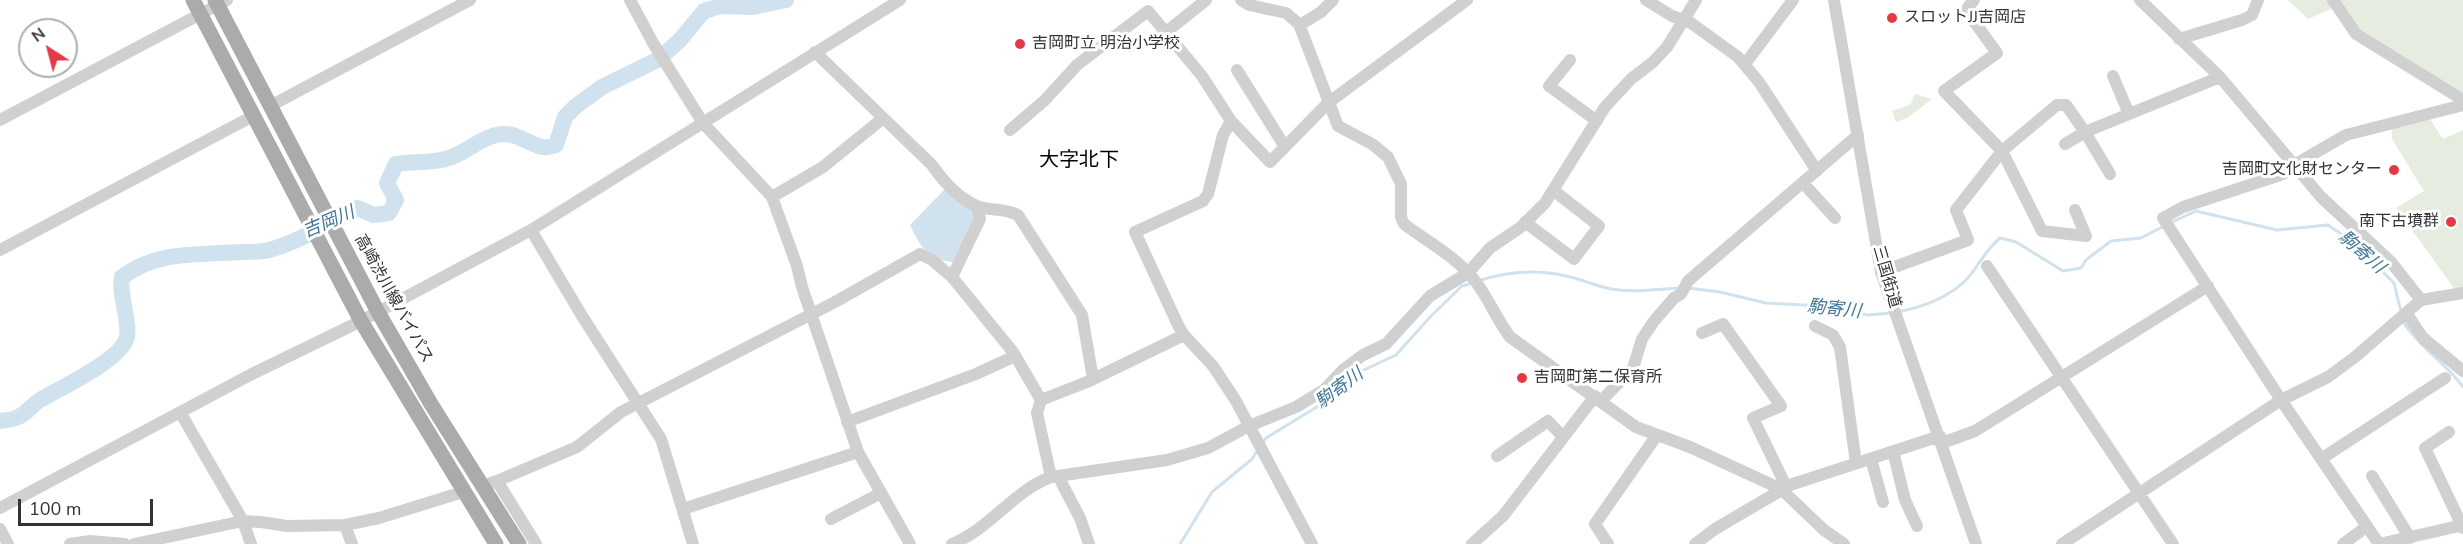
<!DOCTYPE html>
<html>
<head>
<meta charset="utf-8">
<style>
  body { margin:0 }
  #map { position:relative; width:2463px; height:544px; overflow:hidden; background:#fff; font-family:"Nunito Sans",sans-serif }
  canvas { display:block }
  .north { position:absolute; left:18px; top:18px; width:60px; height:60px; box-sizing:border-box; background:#fff; border:2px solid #adadad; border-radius:50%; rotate:324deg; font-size:16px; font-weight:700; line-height:24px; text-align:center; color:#333 }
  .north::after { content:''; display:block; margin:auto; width:21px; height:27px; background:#e63946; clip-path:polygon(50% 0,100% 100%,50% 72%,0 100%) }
  .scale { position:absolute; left:18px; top:499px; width:135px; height:27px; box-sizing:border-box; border:3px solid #333; border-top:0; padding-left:8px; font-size:18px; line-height:21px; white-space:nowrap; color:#333; -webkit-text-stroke:4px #fff; paint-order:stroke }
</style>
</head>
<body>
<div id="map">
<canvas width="2463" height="544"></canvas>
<div class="north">N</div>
<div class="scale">100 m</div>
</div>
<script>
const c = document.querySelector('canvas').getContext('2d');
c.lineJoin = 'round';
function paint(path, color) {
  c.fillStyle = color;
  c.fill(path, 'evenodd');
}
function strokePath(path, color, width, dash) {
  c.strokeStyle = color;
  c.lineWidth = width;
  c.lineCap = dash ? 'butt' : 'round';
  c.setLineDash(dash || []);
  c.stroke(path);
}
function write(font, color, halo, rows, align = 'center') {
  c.font = font + ' "Nunito Sans","Noto Sans JP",sans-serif';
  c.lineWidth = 6;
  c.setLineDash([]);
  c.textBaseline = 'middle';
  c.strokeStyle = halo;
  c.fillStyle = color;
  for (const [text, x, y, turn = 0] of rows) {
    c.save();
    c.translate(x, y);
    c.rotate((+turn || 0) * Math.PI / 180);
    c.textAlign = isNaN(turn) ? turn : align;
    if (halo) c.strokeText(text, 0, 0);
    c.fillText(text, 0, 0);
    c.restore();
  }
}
const green = new Path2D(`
  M2288,0H2463V96L2357,30L2339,5L2308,19Z
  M1915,94L1932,99L1907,118L1896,122L1892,111L1910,105Z
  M2428,116L2443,139L2463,130V290L2456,291L2396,208L2424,191L2392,139V126Z`);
const water = new Path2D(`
  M945,189L976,210L977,219L955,262C928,261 921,248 910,225Z`);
const stream = new Path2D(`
  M2170,223L2196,211L2277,230L2328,225L2353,242L2394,283L2401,312
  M1478,281C1508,271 1536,269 1566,276C1581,279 1596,286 1611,289C1634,293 1658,289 1681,288
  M1688,288L1720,292L1766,303L1821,306L1868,315L1891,313
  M1898,312C1923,307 1946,299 1965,281C1978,268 1984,251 2000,238L2016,242L2063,271L2081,268L2086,260L2111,241L2141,238L2164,226
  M2403,322C2421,349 2445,362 2463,387
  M1262,444L1266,438L1325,402L1351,376L1396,355L1431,316L1462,286L1472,283
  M1180,544L1212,492L1252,459L1258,450`);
const river = new Path2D(`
  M0,421C5,420 13,420 18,417C26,414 32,405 40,400C60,388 117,362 126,340C132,326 118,294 122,277C158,250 199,255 242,252C251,252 261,252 269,250C300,242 329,222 357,208L374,215L389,213L396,200L387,183L396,164C415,161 434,164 452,157C469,150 485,135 503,134C524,133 536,154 556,145L565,117L576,106L602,87L659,59L680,40L704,11L720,6L753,7L786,0`);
const minor = new Path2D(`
  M630,0L653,43L703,123L772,197L797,266L802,287L858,452L910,544
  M1241,0L1249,5L1286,13L1299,24L1338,126L1372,144L1388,157L1401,184V217L1404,224C1428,242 1458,258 1476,282C1489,299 1497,320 1510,337L1636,427L1690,447L1781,489L1824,530L1844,544
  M1646,0L1672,16L1691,23L1738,57L1759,82L1817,171
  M1834,0L1881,272L1976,544
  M1974,0L1968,7V13L1997,53L1944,91L2002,151L2042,231L2086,236L2075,210
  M2140,0L2220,77L2321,197L2391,262L2421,300
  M2333,0L2356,34L2463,100
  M1300,25L1321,12L1333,0
  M1165,33L1206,0
  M2179,39L2242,20L2252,15L2258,0
  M815,52L932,165C943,181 958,198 977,206C990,211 1005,208 1018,215L1082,315L1093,379
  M1570,60L1549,86L1597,121
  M1745,64L1793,0
  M1237,70L1285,147
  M2113,76L2129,114
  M270,106L470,0
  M0,120L227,0
  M1231,121L1223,135L1208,194L1203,201L1135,232L1178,325L1184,335L1213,366L1236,401L1312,544
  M1010,130L1045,100L1077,65L1148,11L1202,76L1231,121L1270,162L1328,103L1467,0
  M2065,144L2085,132L2110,174
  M1803,183L1835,218
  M772,197L823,167L882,119
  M1525,222L1574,259L1599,226L1553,190
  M531,230L582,316L661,439L693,544
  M0,250L253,116
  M1987,266L2173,544
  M1881,272L1968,240L1956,210L2002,151L2057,105H2066L2085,132L2220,77
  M952,277L980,219L977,206
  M2407,314L2423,338L2463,371
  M1815,326L1833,335L1840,347L1856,463
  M1702,333L1723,324L1781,406L1753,418L1785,484L1781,489
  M1041,400L1037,413L1051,477
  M1601,401L1633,368L1642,339L1654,321L1674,298L1681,294L1688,281L1858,135
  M180,412L243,521L251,544
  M847,422L976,374L1015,356
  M2449,432L2425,448L2463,528
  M1942,443L1975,431L2208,286
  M1893,451L1905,500L1917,526
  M1497,456L1548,421L1563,437
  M1871,459L1883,502
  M2321,459L2445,378
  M1058,476L1080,518L1089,544
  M2372,476L2410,538
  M497,481L577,447L621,412L835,302L920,254L932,260L952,277L1013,352L1041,400L1087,382L1184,335
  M491,483L497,481L536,544
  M0,508L250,375L361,321L531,230L900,0
  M683,509L858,452
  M831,519L881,493
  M345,525L352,544
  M0,529L8,544
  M70,544L90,541L125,544
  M134,544L243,521L261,522L287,526L345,525L379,518L463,492
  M952,544C990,529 1013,491 1051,477L1167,460L1208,448L1249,426L1296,407L1324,390L1344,369L1363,355L1386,344L1430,296L1468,273L1490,248L1521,227L1545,203L1605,107L1631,79L1653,62L1667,47L1696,0
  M1472,544L1503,516L1595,396
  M1608,544L1595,524L1657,435
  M1695,544L1715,529L1790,485L1940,436
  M2062,544L2281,400L2328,377L2355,357L2421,300L2463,293
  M2343,544L2366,527
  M2379,544L2281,400L2163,218L2183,207L2283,174L2294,165L2346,135L2463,105
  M2379,544L2463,525`);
const major = new Path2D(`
  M193,0L361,321L496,544
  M215,0L378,312L431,404L519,544`);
const markers = [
  [1892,18,6,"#e63946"],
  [1020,44,6,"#e63946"],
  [2394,170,6,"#e63946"],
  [2451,222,6,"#e63946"],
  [1522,378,6,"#e63946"]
];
const poiNames = [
  ["スロットJJ吉岡店",1904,18],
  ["吉岡町立 明治小学校",1032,44],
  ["吉岡町文化財センター",2382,170,"right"],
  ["南下古墳群",2439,222,"right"],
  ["吉岡町第二保育所",1534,378]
];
const streetNames = [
  ["三国街道",1886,277,74],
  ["高崎渋川線バイパス",393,299,61]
];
const waterNames = [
  ["吉岡川",329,223,-23],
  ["駒寄川",2361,253,41],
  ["駒寄川",1834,310,6],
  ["駒寄川",1340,389,-37]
];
const quarterNames = [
  ["大字北下",1079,161]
];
paint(green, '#e6ecdf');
paint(water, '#cfe2ee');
strokePath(stream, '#cfe2ee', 3);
strokePath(river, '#cfe2ee', 16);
strokePath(minor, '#d0d0d0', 12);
strokePath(major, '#ababab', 15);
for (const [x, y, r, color] of markers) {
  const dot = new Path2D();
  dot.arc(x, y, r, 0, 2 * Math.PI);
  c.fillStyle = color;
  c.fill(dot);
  strokePath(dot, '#fff', 2);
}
write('16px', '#333', '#fff', poiNames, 'left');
write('16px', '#333', '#fff', streetNames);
write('italic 18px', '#3f7597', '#fff', waterNames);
write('20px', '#000', '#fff', quarterNames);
</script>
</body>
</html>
